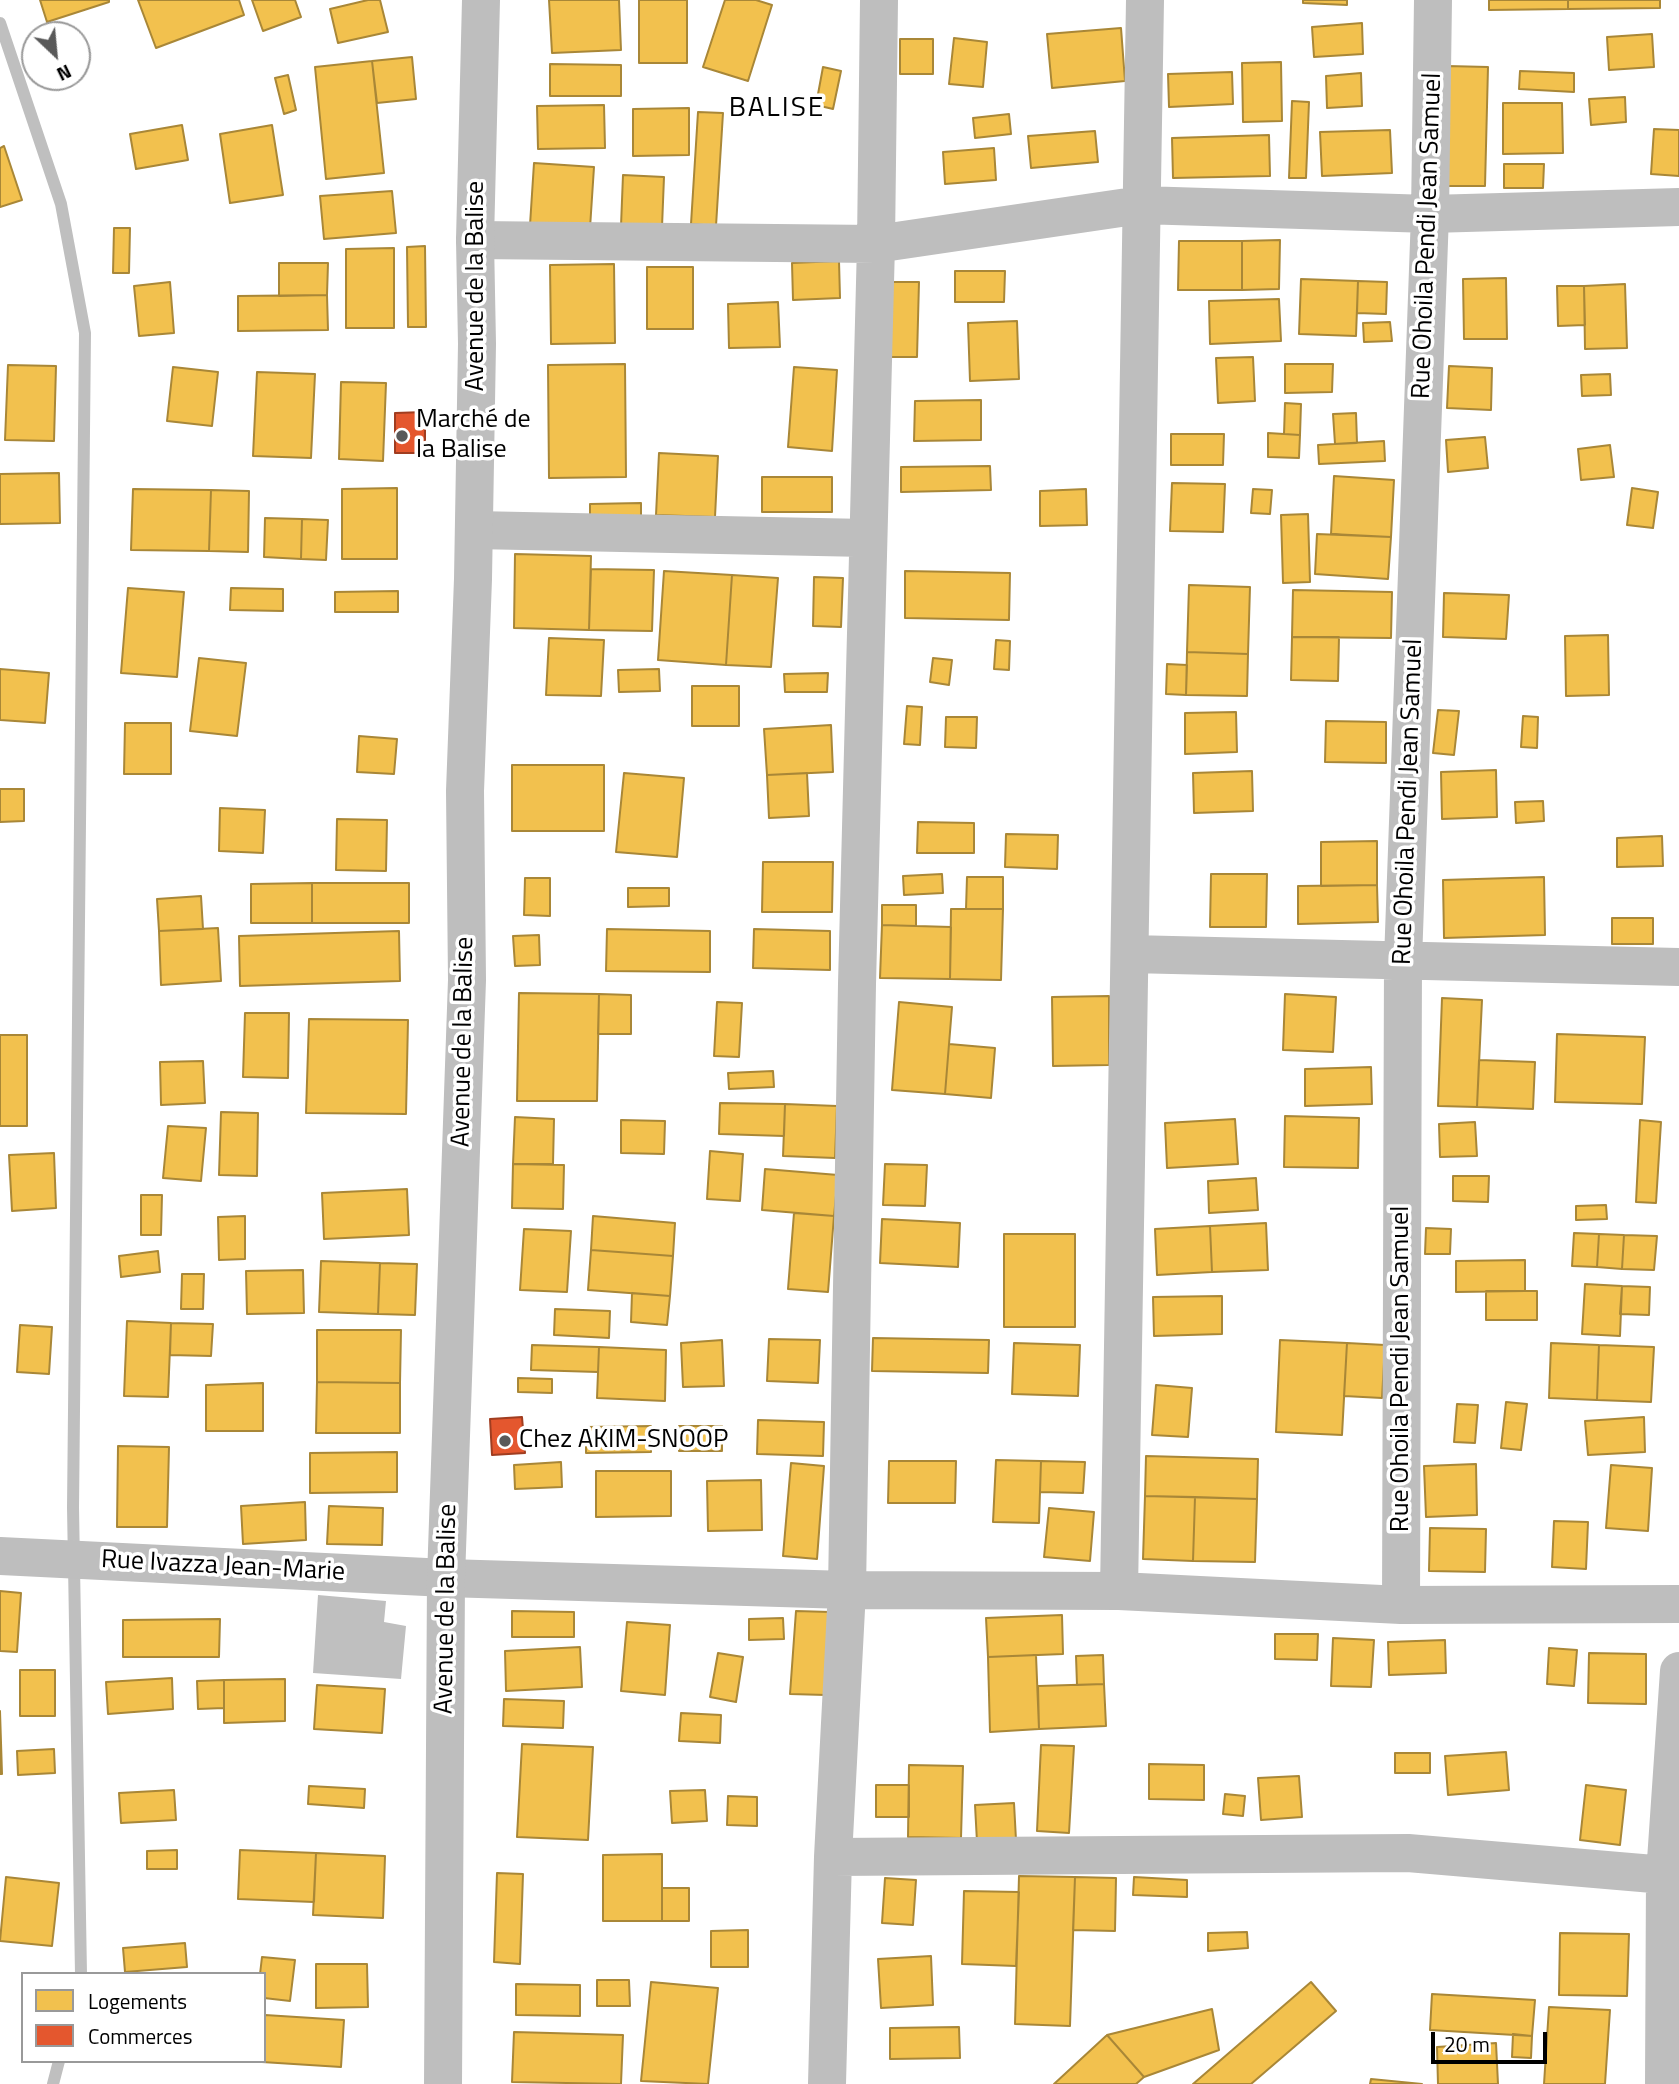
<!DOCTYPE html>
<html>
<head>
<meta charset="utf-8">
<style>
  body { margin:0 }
  #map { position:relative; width:1679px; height:2084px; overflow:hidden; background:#fff; font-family:"Titillium Web",sans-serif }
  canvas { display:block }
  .legend { position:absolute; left:21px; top:1972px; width:245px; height:91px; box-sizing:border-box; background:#fff; border:2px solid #999; margin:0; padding:9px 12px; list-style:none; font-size:21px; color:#000 }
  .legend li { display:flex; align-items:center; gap:14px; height:35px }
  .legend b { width:35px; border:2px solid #999 }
  .north { position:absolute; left:21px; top:21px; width:70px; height:70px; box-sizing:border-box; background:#fff; border:2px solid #999; border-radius:50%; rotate:154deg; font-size:19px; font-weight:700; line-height:28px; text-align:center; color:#000 }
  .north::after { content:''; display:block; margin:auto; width:24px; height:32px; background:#595959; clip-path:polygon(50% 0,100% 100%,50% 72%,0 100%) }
  .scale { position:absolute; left:1431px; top:2032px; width:116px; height:32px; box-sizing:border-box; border:4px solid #000; border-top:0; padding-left:9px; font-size:21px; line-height:24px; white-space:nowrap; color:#000; -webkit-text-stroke:5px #fff; paint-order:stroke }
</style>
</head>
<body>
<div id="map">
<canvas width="1679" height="2084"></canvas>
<ul class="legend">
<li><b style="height:19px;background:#f2c14e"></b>Logements</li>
<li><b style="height:19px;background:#e4572e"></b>Commerces</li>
</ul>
<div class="north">N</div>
<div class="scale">20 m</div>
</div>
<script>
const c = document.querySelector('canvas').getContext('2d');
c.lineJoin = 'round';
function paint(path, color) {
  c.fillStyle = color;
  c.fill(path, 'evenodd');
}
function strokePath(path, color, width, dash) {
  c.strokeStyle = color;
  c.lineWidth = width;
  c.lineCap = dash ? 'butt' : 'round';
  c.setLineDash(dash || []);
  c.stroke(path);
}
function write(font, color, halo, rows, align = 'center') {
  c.font = font + ' "Titillium Web",sans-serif';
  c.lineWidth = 7;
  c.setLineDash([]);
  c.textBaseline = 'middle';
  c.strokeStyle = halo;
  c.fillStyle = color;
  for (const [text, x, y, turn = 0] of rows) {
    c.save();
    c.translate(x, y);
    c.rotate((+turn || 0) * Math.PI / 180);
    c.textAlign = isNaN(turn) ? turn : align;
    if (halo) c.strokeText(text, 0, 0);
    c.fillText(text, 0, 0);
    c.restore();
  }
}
const water = new Path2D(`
  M318,1595L386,1601L384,1622L406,1626L401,1679L313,1673Z`);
const homes = new Path2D(`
  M40,0H109V2L47,22Z
  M138,0H239L244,15L156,48Z
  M252,0H295L301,17L263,31Z
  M368,0H380L388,32L338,43L330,9Z
  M549,0H619L621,50L552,53Z
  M639,0H687V63H639Z
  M725,0H756L772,5L748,81L703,67Z
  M1303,0H1347V5L1303,3Z
  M1489,0H1568V9L1489,10Z
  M1568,0H1660V8L1568,9Z
  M1362,23L1363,54L1314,57L1312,27Z
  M1121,28L1125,81L1052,88L1047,34Z
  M1652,34L1654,67L1609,70L1607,37Z
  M954,38L987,42L983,87L949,84Z
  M900,39H933V74H900Z
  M412,57L416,99L377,103L372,61Z
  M372,61L384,173L326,179L315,67Z
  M1281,62L1282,121L1243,122L1242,63Z
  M550,64L621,65V96H550Z
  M1447,66L1488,67L1485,186H1444Z
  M823,67L841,71L833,109L816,105Z
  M1520,71L1574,73V92L1519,89Z
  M1232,72L1233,104L1169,107L1168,74Z
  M1361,73L1362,106L1327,108L1326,76Z
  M288,75L296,110L284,114L275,78Z
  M1625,97L1626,122L1591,125L1589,99Z
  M1292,101L1309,102L1306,178H1289Z
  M1503,103H1562L1563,153L1503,154Z
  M604,105L605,148L538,149L537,106Z
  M689,108V155L633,156V109Z
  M698,112L723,113L716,226L691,224Z
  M1009,114L1011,134L975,138L973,118Z
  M182,125L188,160L136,169L130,134Z
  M272,125L283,195L230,203L220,134Z
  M1654,129L1679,130V176L1651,174Z
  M1390,130L1392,173L1322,176L1320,132Z
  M1095,131L1098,162L1031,168L1028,136Z
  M1269,135L1270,176L1173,178L1172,138Z
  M4,146L22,200L0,207V148Z
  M994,148L996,180L945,184L943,152Z
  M534,163L594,167L590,228L530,225Z
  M1504,164H1544L1543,188H1504Z
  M623,175L664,177L662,227L621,226Z
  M392,191L396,233L324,239L320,196Z
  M114,228H130L129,273H113Z
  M1280,240L1279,289L1242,290V241Z
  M1179,241H1242V290H1178Z
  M425,246L426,327H408L407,247Z
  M394,248V328H346V249Z
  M839,261L840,298L793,300L792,263Z
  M279,263H328L327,295L279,296Z
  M614,264L615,343L551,344L550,265Z
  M647,267H693V329H647Z
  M955,271H1005L1004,302H955Z
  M1506,278L1507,339H1464L1463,279Z
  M1301,279L1358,281L1356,336L1299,334Z
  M1358,281L1387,282L1386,314L1357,313Z
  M170,282L174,333L139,336L134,286Z
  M888,282H919L917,357H886Z
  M1625,284L1627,348L1585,349L1584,286Z
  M1557,286H1584L1585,325L1558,326Z
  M327,295L328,330L238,331V296Z
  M1279,299L1281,341L1210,344L1209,301Z
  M778,302L780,347L729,348L728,304Z
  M1017,321L1019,379L970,381L968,323Z
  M1390,322L1392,341L1364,342L1363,323Z
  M1253,357L1255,401L1218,403L1216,358Z
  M625,364L626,477L549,478L548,365Z
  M1285,364H1333L1332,392L1285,393Z
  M8,365L56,366L54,441L5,440Z
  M1449,366L1492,368L1491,410L1447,408Z
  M173,367L218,372L212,426L167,421Z
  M794,367L837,370L832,451L788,447Z
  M257,372L315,374L311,458L253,456Z
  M1610,374L1611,395L1582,396L1581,375Z
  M341,382L386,383L383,461L339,459Z
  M981,400V440L914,441L915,401Z
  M1285,403L1301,404L1300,435L1284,434Z
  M1356,413L1357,443L1335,444L1333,414Z
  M1268,433L1300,435L1299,458L1268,457Z
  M1171,434H1224L1223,465H1171Z
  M1485,437L1488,468L1448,472L1446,440Z
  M1384,441L1385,461L1319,464L1318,445Z
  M1610,445L1614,477L1581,480L1578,449Z
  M659,453L718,456L715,517L656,515Z
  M990,466L991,490L901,492V467Z
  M59,473L60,523L0,524V474Z
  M1334,476L1394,480L1391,537L1331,534Z
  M762,477H832V512H762Z
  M1172,483L1225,484L1223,532L1170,531Z
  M397,488V559H342V489Z
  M1632,488L1658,492L1653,528L1627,525Z
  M133,489L211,490L209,551L131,550Z
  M1086,489L1087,525L1040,526V491Z
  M1253,489L1272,490L1270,514L1251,513Z
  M211,490L249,491L248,552L209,551Z
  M641,503V519H590V504Z
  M1308,514L1310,582L1283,583L1281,515Z
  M265,518L302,519L301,559L264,557Z
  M302,519L328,520L326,560L301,559Z
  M1317,534L1391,537L1388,579L1315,574Z
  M515,554L591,556L589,630L514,628Z
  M591,569L654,570L652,631L589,630Z
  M664,571L732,575L726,665L658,660Z
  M905,571L1010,573L1009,620L905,618Z
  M732,575L778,578L771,667L726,665Z
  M814,577L843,578L841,627L813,626Z
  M1189,585L1250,587L1248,654L1187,652Z
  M128,588L184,592L177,677L121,673Z
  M231,588L283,589V611L230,610Z
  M1293,590L1392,592L1391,638L1292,637Z
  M398,591V612H335V592Z
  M1444,593L1509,595L1506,639L1443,637Z
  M1608,635L1609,695L1566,696L1565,636Z
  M1292,637H1339L1338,681L1291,680Z
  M549,638L604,640L601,696L546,695Z
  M996,640L1010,641L1009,670L994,669Z
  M1187,652L1248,654L1247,696L1186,695Z
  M199,658L246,663L237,736L190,731Z
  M933,658L952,660L949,685L930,682Z
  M1167,664L1187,665L1186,695L1166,694Z
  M0,669L49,673L45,723L0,720Z
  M659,669L660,691L619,692L618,670Z
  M828,673L827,692H785L784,674Z
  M692,686H739V726H692Z
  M907,706L922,707L920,745L904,744Z
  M1438,710L1459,711L1454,755L1433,753Z
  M1236,712L1237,752L1185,754V713Z
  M1523,716L1538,717L1537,748L1521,747Z
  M946,717H977L976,748L945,747Z
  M1326,721L1386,722V763L1325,762Z
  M125,723H171V774H124Z
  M831,725L833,772L767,775L764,729Z
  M359,736L397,739L394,774L357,772Z
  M512,765H604V831H512Z
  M1496,770L1497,817L1442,819L1441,772Z
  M1252,771L1253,811L1194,813L1193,773Z
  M624,773L684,778L677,857L616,852Z
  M807,773L809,816L769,818L767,775Z
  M0,789H24V821L0,822Z
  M1543,801L1544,821L1516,823L1515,802Z
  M220,808L265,810L263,853L219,851Z
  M337,819L387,820L386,871L336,870Z
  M918,822L974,823V853H917Z
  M1006,834L1058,835L1057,869L1005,867Z
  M1662,836L1663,866L1617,867V838Z
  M1377,841V885L1321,886V842Z
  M763,862H833L832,912H762Z
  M942,874L943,893L904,895L903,876Z
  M1211,874H1267L1266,927H1210Z
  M967,877H1003V909H966Z
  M1544,877L1545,935L1444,938L1443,880Z
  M525,878H550V916L524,915Z
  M312,883H409V923H312Z
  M312,883V923H251V884Z
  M1377,885L1378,922L1298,924V886Z
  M628,888H669V906L628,907Z
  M201,896L203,929L159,931L157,899Z
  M882,905H916V926L882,925Z
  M951,909H1003L1001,980L950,979Z
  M1612,918H1653V944H1612Z
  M882,925L951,927L950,979L880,978Z
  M218,928L221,981L161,985L159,931Z
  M607,929L710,931V972L606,971Z
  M754,929L830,931V970L753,968Z
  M399,931L400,981L240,986L239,936Z
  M539,935L540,965L515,966L513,936Z
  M519,993L599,994L597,1101H517Z
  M599,994L631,995V1034H598Z
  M1285,994L1336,997L1333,1052L1283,1050Z
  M1109,996V1065L1053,1066L1052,997Z
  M1442,998L1482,1000L1477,1107L1438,1106Z
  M717,1002L742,1003L739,1057L714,1056Z
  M899,1002L952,1007L945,1094L892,1090Z
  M245,1013H289L288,1078L243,1077Z
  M309,1019L408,1020L406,1114L306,1113Z
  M1557,1034L1645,1037L1642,1104L1555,1102Z
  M0,1035H27V1126H0Z
  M949,1044L995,1048L991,1098L945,1094Z
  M1479,1060L1535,1062L1533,1109L1477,1107Z
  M203,1061L205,1103L161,1105L160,1062Z
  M1371,1067L1372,1104L1305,1106V1069Z
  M773,1071L774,1087L729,1089L728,1073Z
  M720,1103L785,1104L784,1136L719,1134Z
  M785,1104L837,1106L835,1158L783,1156Z
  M221,1112L258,1113L257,1176L219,1175Z
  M1285,1116L1359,1118L1358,1168L1284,1167Z
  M515,1117L554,1119L553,1164H513Z
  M1235,1119L1238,1164L1167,1168L1165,1123Z
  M621,1120L665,1121L664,1154L621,1153Z
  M1640,1120L1661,1122L1656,1203L1636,1202Z
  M1475,1122L1477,1156L1440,1157L1439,1124Z
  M168,1126L206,1128L201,1181L163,1178Z
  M710,1151L743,1154L740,1201L707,1199Z
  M54,1153L56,1208L12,1211L9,1155Z
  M513,1164L564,1165L563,1209L512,1208Z
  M885,1164L927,1165L925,1206L883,1205Z
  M765,1169L838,1175L834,1216L762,1210Z
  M1453,1176H1489L1488,1202L1453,1201Z
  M1256,1178L1258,1210L1209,1213L1208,1181Z
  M407,1189L409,1235L324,1239L322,1193Z
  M141,1195H162L161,1235H141Z
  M1606,1205L1607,1219L1576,1220V1206Z
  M794,1213L834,1216L828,1292L788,1289Z
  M245,1216V1259L219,1260L218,1217Z
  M593,1216L675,1223L673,1256L591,1250Z
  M882,1219L960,1223L958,1267L880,1263Z
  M1266,1223L1268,1270L1212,1272L1210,1226Z
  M1210,1226L1212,1272L1157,1275L1155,1229Z
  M1426,1228L1451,1229L1450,1254H1425Z
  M524,1229L571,1231L567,1292L520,1290Z
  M1574,1233L1599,1234L1597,1267L1572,1266Z
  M1004,1234H1075V1327H1004Z
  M1599,1234L1624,1235L1622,1269L1597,1267Z
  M1624,1235L1657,1236L1654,1270L1622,1269Z
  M591,1250L673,1256L670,1296L588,1290Z
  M158,1251L160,1272L121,1277L119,1256Z
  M1525,1260V1291L1456,1292V1261Z
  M321,1261L380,1263L378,1314L319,1312Z
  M380,1263L417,1264L415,1315L378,1314Z
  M303,1270L304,1313L247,1314L246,1271Z
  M182,1274H204L203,1309H181Z
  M1585,1284L1622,1286L1620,1336L1582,1334Z
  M1622,1286L1650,1287L1649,1315L1620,1314Z
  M1486,1291H1537V1320H1486Z
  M632,1293L670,1296L667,1325L631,1322Z
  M1222,1296V1334L1154,1336L1153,1297Z
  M555,1309L610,1311L609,1338L554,1335Z
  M127,1321L171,1323L168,1397L124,1396Z
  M171,1323L213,1324L211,1356L170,1355Z
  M20,1325L52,1327L49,1374L17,1372Z
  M317,1330H401L400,1383L317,1382Z
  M873,1338L989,1340L988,1373L872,1371Z
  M769,1339L820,1340L818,1383L767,1381Z
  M722,1340L724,1386L683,1387L681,1343Z
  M1280,1340L1347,1343L1342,1435L1276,1432Z
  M1014,1343L1080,1345L1078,1396L1012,1394Z
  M1347,1343L1385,1345L1382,1398L1344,1396Z
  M1551,1343L1599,1345L1597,1400L1549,1398Z
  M532,1345L599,1347L598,1372L531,1370Z
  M1599,1345L1654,1347L1651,1402L1597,1400Z
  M599,1347L666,1350L665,1401L597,1398Z
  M518,1378L552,1379V1393L518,1392Z
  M317,1382L400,1383V1433H316Z
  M263,1383V1431H206V1385Z
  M1156,1385L1192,1388L1188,1437L1152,1435Z
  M1506,1402L1527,1404L1521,1450L1501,1448Z
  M1457,1404L1478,1405L1475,1443L1454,1442Z
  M1644,1417L1645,1452L1588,1455L1585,1421Z
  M758,1420L824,1422L823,1456L757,1454Z
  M651,1426V1452L586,1453V1427Z
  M679,1426H722V1451H679Z
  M118,1446L169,1447L167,1527H117Z
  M397,1452V1492L310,1493V1453Z
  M1146,1456L1258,1459L1257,1499L1145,1496Z
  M996,1460L1041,1461L1039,1523L993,1522Z
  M889,1461H956L955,1503H888Z
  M1041,1461L1085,1462L1083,1493L1040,1492Z
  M561,1462L562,1487L515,1489L514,1465Z
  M791,1463L824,1466L817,1559L783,1556Z
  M1476,1464L1477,1515L1426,1517L1424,1466Z
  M1611,1465L1652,1468L1648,1531L1606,1528Z
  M596,1471H671V1516L596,1517Z
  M761,1480L762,1530L708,1531L707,1481Z
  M1145,1496L1195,1497L1193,1561L1143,1559Z
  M1195,1497L1257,1499L1255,1562L1193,1561Z
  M305,1502L306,1540L243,1544L241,1506Z
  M329,1506L383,1508L382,1545L327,1544Z
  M1049,1508L1094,1512L1090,1561L1044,1557Z
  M1554,1521L1588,1522L1586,1569L1552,1567Z
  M1430,1528L1486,1529L1485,1572L1429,1571Z
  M0,1591L21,1593L17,1652L0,1651Z
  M512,1611L574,1612V1637H512Z
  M796,1611L830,1612L826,1695L790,1694Z
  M1062,1615L1063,1654L988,1657L986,1618Z
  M783,1618L784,1639L749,1640V1619Z
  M220,1619L219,1657H123V1620Z
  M627,1622L670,1625L665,1695L621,1691Z
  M1275,1634H1318L1317,1660L1275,1659Z
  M1333,1638L1374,1640L1371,1687L1331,1686Z
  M1445,1640L1446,1673L1389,1675L1388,1642Z
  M580,1647L582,1687L506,1691L505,1651Z
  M1549,1648L1577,1650L1574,1686L1547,1684Z
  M718,1653L743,1657L736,1702L710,1697Z
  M1589,1653L1646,1654V1704L1588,1703Z
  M1036,1655L1039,1729L990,1732L988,1657Z
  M1103,1655L1104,1684L1077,1685L1076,1656Z
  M20,1670H55V1716H20Z
  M172,1678L173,1709L108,1714L106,1682Z
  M285,1679V1721L224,1723V1680Z
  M224,1680V1708L198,1709L197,1681Z
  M1104,1684L1106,1726L1039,1729L1038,1686Z
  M317,1685L385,1689L382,1733L314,1729Z
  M504,1699L564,1701L563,1728L503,1726Z
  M0,1711L2,1774H0Z
  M681,1713L721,1715L720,1743L679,1741Z
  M522,1744L593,1747L588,1840L517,1837Z
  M1041,1745L1074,1746L1069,1833L1037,1831Z
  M54,1749L55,1773L18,1775L17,1751Z
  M1506,1752L1509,1790L1448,1795L1445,1756Z
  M1395,1753H1430V1773H1395Z
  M1149,1764L1204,1765V1800L1149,1799Z
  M909,1765L963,1766L961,1838L908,1837Z
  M1299,1776L1302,1817L1261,1820L1258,1778Z
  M876,1785H909V1817H876Z
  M1586,1785L1626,1790L1620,1845L1580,1840Z
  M309,1786L365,1789L364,1808L308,1804Z
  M174,1790L176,1820L121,1823L119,1793Z
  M705,1790L707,1821L672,1823L670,1791Z
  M1225,1794L1245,1796L1243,1816L1223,1814Z
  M728,1796L757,1797V1826L727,1825Z
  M1014,1803L1016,1840L977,1842L975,1805Z
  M177,1850V1869H147V1851Z
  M240,1850L316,1853L314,1902L238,1899Z
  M316,1853L385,1856L383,1918L313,1915Z
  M662,1854V1921H603V1855Z
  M497,1873L523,1874L520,1964L494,1962Z
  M1019,1876L1075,1877L1070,2026L1015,2024Z
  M6,1877L59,1883L52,1946L0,1941Z
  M1075,1877L1116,1878L1115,1931L1073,1930Z
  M1134,1877L1187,1880V1897L1133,1895Z
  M885,1878L916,1880L913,1925L882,1923Z
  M662,1888H689V1921H662Z
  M964,1891L1019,1892L1016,1966L962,1964Z
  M748,1930V1967H711V1931Z
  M1247,1932L1248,1948L1208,1951V1933Z
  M1560,1933L1629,1934L1627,1996L1559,1995Z
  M185,1943L187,1967L125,1972L123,1948Z
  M931,1956L933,2005L881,2008L878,1959Z
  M262,1957L295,1960L290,2001L264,1998V1974H260Z
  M316,1964H367L368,2007L316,2008Z
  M597,1980H629L630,2006H597Z
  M651,1982L718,1988L708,2084L641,2081Z
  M1311,1982L1336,2011L1251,2084H1193Z
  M516,1984L580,1985V2016L516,2015Z
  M1432,1994L1535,2000L1532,2036L1430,2030Z
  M1549,2007L1610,2010L1605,2084H1544Z
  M1212,2009L1219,2050L1144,2077L1107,2035Z
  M265,2015L344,2020L341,2067L262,2062L264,2061Z
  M959,2027L960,2058L890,2059V2028Z
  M514,2032L623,2035L621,2084L512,2082Z
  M1513,2034L1532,2036L1531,2058L1512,2057Z
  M1107,2035L1144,2077L1136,2084H1054Z
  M1496,2043L1498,2084H1438L1437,2047Z
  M1371,2079L1422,2084H1370Z`);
const shops = new Path2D(`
  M425,412V453H395V413Z
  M522,1417L525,1453L492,1455L490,1419Z`);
const stream = new Path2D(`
  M0,23L61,204L85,333L73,1507L81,1974
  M53,2084L59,2061`);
const minor = new Path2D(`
  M475,240L876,244L1141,205L1430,214L1679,207
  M474,530L867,538
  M1130,954L1679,967
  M0,1556L446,1578L847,1590L1119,1591L1401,1605L1679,1604
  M1119,1591L1145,0
  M1401,1605L1403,960L1430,214L1433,0
  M833,1857L1408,1853L1665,1875
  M827,2084L833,1857L847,1590L857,984L876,244L879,0
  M1664,2084L1665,1875L1679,1671`);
const tertiary = new Path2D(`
  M443,2084L446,1578L467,980L465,791L473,579L477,344L475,240L481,0`);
const markers = [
  [402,436,7,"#595959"],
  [505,1441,7,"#595959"]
];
const streetNames = [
  ["Rue Ohoila Pendi Jean Samuel",1428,236,-88],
  ["Avenue de la Balise",477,286,-90],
  ["Rue Ohoila Pendi Jean Samuel",1409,802,-88],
  ["Avenue de la Balise",464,1042,-89],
  ["Rue Ohoila Pendi Jean Samuel",1402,1369,-90],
  ["Rue Ivazza Jean-Marie",223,1567,3],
  ["Avenue de la Balise",447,1609,-89]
];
const poiNames = [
  ["Marché de",416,421],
  ["la Balise",416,451],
  ["Chez AKIM-SNOOP",519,1441]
];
const neighbourhoodNames = [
  ["BALISE",777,109]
];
paint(water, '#bfbfbf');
paint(homes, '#f2c14e');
strokePath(homes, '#a98737', 2);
paint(shops, '#e4572e');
strokePath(shops, '#a03d20', 2);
strokePath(stream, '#bfbfbf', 12);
strokePath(minor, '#bebebe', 38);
strokePath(tertiary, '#bebebe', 38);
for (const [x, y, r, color] of markers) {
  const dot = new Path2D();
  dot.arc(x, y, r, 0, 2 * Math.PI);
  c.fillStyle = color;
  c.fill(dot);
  strokePath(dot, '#fff', 2.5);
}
write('26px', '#000', '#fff', streetNames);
write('26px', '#000', '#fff', poiNames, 'left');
c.letterSpacing = '2px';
write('28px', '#000', '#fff', neighbourhoodNames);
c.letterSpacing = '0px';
</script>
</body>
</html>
